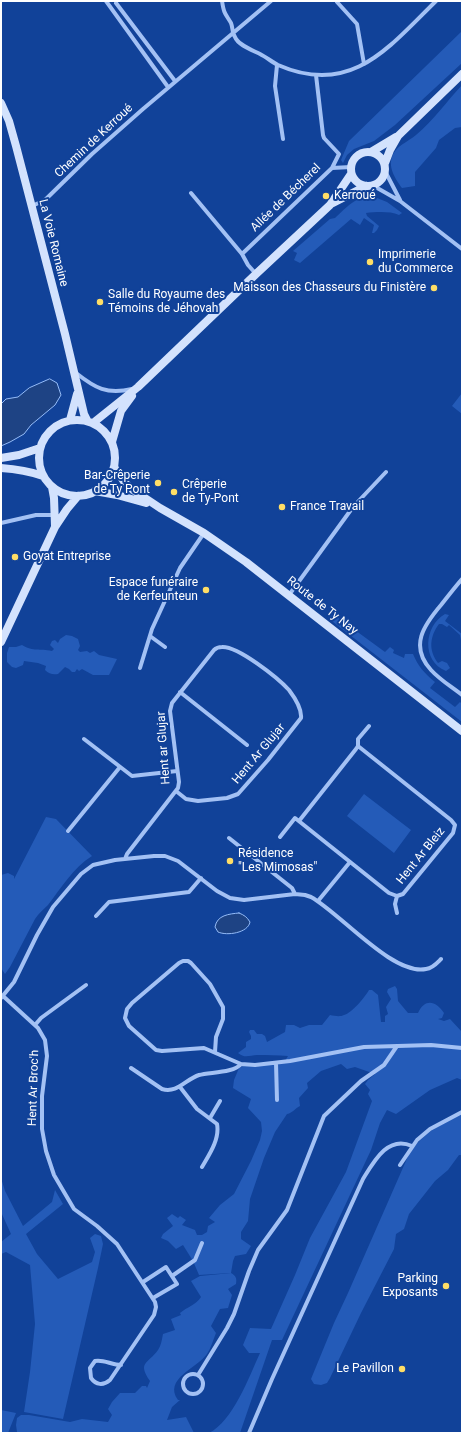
<!DOCTYPE html>
<html>
<head>
<meta charset="utf-8">
<style>
  body { margin:0 }
  #map { position:relative; width:463px; height:1434px; overflow:hidden; background:#114299; font-family:Roboto,sans-serif }
  canvas { display:block }
  .frame { position:absolute; inset:0; border:2px solid #fff; pointer-events:none }
</style>
</head>
<body>
<div id="map">
<canvas width="463" height="1434"></canvas>
<div class="frame"></div>
</div>
<script>
const c = document.querySelector('canvas').getContext('2d');
c.lineJoin = 'round';
function paint(path, color) {
  c.fillStyle = color;
  c.fill(path, 'evenodd');
}
function strokePath(path, color, width, dash) {
  c.strokeStyle = color;
  c.lineWidth = width;
  c.lineCap = dash ? 'butt' : 'round';
  c.setLineDash(dash || []);
  c.stroke(path);
}
function write(font, color, halo, rows, align = 'center') {
  c.font = font + ' Roboto,sans-serif';
  c.lineWidth = 4;
  c.setLineDash([]);
  c.textBaseline = 'middle';
  c.strokeStyle = halo;
  c.fillStyle = color;
  for (const [text, x, y, turn = 0] of rows) {
    c.save();
    c.translate(x, y);
    c.rotate((+turn || 0) * Math.PI / 180);
    c.textAlign = isNaN(turn) ? turn : align;
    if (halo) c.strokeText(text, 0, 0);
    c.fillText(text, 0, 0);
    c.restore();
  }
}
const green = new Path2D(`
  M462,31V63L395,125L374,141L354,149L347,155L343,163L341,160L349,141Z
  M462,85V127L455,128L439,140L436,148L415,172V186L402,188C396,180 388,168 392,157C395,146 408,142 416,135C433,121 447,101 462,85Z
  M372,196L387,202L402,213L399,215C390,211 376,212 366,213L367,216L379,226L377,230L374,233H372L374,225L364,218L360,225L351,219L300,263L294,260L297,253L293,251L330,219L335,218C347,207 355,197 372,196Z
  M462,393V414L452,406Z
  M333,614L385,652L390,647L394,650L393,653L404,658L405,654H413C418,666 424,673 435,682L430,688L455,707L460,702L462,704V722L328,618Z
  M445,614L449,615L445,621L462,634V646L460,635L449,625L447,627L442,624H439C430,636 428,650 438,663L442,661L447,663L450,668L446,671C421,661 424,626 445,614Z
  M66,635L72,636L78,639L80,646L78,650L80,652L87,651L90,653L94,651L99,655L117,659L109,675H93L82,669L79,671L77,669L75,672H72L69,669L65,667L58,674C53,675 49,674 45,670L46,666L38,663L24,661L23,665L16,668L12,667L7,662V653L9,647H16L22,645C34,652 39,648 52,651L54,649L50,645L52,641L55,640L58,643L60,639Z
  M364,794L411,830L394,853L347,816Z
  M46,817L56,819L92,856C73,868 61,888 48,905C44,909 39,913 35,919L10,967L5,974L1,968V875L8,873L14,876V879Z
  M395,986L397,989L398,1001L408,1013H418C425,998 436,1001 444,1013L442,1018L438,1019L444,1021L450,1019L462,1032V1080L457,1078L430,1090L396,1114L387,1110L380,1123L371,1150L282,1340H272L240,1433H209C233,1421 249,1377 260,1353H249L243,1345L250,1328L271,1329L295,1275L310,1238L346,1172L372,1101L368,1094L370,1090L365,1084L368,1080L375,1074L355,1067L347,1069L341,1064L321,1071L307,1083L308,1088L299,1098L300,1106C295,1108 293,1113 287,1114L275,1132L264,1158L250,1199L248,1221L241,1232V1239L251,1246L246,1254L235,1256L233,1261L231,1273L199,1275L193,1261L183,1245L176,1249L168,1241L161,1238L163,1234L173,1226L167,1218L172,1214L178,1218L180,1216L186,1220L182,1225L195,1230L197,1235H202L207,1232L208,1226L215,1222L209,1218L220,1205L234,1194L251,1161L260,1140L262,1131L261,1122L248,1108L251,1099L233,1088L234,1080L239,1068L244,1066L281,1064L285,1061L288,1056C278,1055 267,1055 257,1055C250,1055 245,1059 238,1053L246,1047V1042L251,1039V1036L249,1032L250,1030H254L257,1034H262L265,1036L267,1042L285,1032L286,1025H294L300,1028L309,1025H322L330,1015C335,1016 340,1017 344,1015C352,1013 365,997 369,990H372L378,995L381,1022H385V1016L388,1014L386,1007L391,999L387,992L388,989Z
  M462,1112V1155H459L448,1170L435,1181L409,1214L404,1229L396,1234L394,1249L361,1313L330,1378L327,1383L321,1385L314,1384L311,1379L334,1323L348,1293L409,1154C424,1132 440,1125 462,1112Z
  M1,1178L5,1191L23,1226L52,1202L55,1190L63,1204L26,1234L37,1254L58,1279L92,1262L95,1252L90,1238L95,1234L101,1236L103,1244L98,1268L63,1419L24,1412L30,1372L35,1324L30,1265L6,1252L1,1254V1242L11,1234L1,1212Z
  M231,1273C236,1276 237,1278 236,1284L228,1289L232,1295L228,1308L220,1309L211,1326L216,1333C213,1340 211,1348 207,1354C197,1368 163,1379 178,1400H180L172,1407L167,1420L186,1417L194,1433H23L17,1432L16,1425L17,1418L21,1415H29L70,1422L82,1419L108,1422L112,1415L108,1409L112,1402L120,1393H135L142,1386H146L147,1388L150,1381C137,1362 148,1364 158,1350C161,1346 162,1339 163,1334L175,1330L171,1319L181,1315L180,1313C187,1307 196,1305 201,1297L191,1281L200,1276Z
  M1,1410L16,1413L8,1433H1Z`);
const water = new Path2D(`
  M50,379L57,383L61,395L55,405L31,425L24,434L10,442L1,446V404L6,399L18,397L29,388Z
  M239,913C244,915 247,917 250,922C248,933 227,936 218,932L215,927C217,915 229,914 239,913Z`);
const street = new Path2D(`
  M106,1L168,87
  M222,1C224,14 225,13 231,23C233,28 232,33 235,37C238,45 252,50 260,54C266,57 272,62 278,65C351,97 388,48 436,1
  M337,2L357,24L364,64
  M116,3L175,81
  M277,65L275,86L283,139
  M332,168L351,167
  M385,171L400,200
  M372,185L400,201L462,249
  M191,193L242,254L248,265L256,274
  M32,206L45,200L92,154L143,109L271,1
  M242,254L332,168L339,154L324,138L323,135L316,75
  M76,373C95,388 107,395 132,389
  M1,523L36,515H56
  M462,579C455,587 448,596 441,605C424,625 409,646 431,670C440,680 452,687 462,695
  M289,595L353,507L386,472
  M150,636L165,647
  M140,668L152,629L180,568L204,533
  M180,692L247,745
  M84,739L132,776L177,771
  M299,821L356,749L358,746V739L369,726
  M68,831L120,767
  M280,837L295,818L389,893L397,896L403,894L453,833L455,825L451,820L358,746
  M229,838L292,888L295,894
  M125,859L127,854L178,788L179,782L170,711L172,703L214,650C216,648 218,647 222,647C238,646 278,678 289,690C295,698 302,709 301,718L268,760L238,794L227,798L198,801L186,799L176,791
  M318,901L350,862
  M397,913L395,904L397,896
  M96,916L109,902L189,892L201,878
  M3,996L38,1028L45,1040L47,1056L42,1096V1129L46,1151L54,1175L74,1209L97,1226L117,1244L155,1302L156,1307L154,1315L110,1380C103,1386 96,1385 91,1378L90,1368L95,1361C103,1359 112,1365 121,1365
  M1,998L14,982L37,935L53,907L81,874L93,865L115,860L154,856H165L178,861L217,891L230,898L244,900L295,894L305,895L311,897C340,913 393,976 426,969C433,968 437,963 441,959
  M35,1025L41,1018L86,985
  M215,1052L216,1037L223,1019V1007L210,984L191,963L188,961H183L179,963L132,1003L127,1009L125,1018L129,1026L156,1050L162,1051L204,1048L241,1064L255,1065L290,1061L364,1047L431,1045L462,1048
  M276,1063L277,1100
  M131,1068L162,1089C177,1094 186,1079 199,1075C210,1072 234,1073 241,1064
  M180,1087L197,1109L217,1124C220,1139 209,1155 202,1167
  M210,1118L220,1101
  M400,1165L417,1140L430,1129L462,1112
  M172,1276L195,1260L202,1243
  M143,1282L166,1267L177,1284L153,1298
  M183 1384a10 10 0 1 1 20 0a10 10 0 1 1-20 0Z
  M198,1375L227,1328L234,1314L249,1271L258,1250L287,1210L324,1116L361,1081L384,1065L397,1046
  M249,1433L272,1379L363,1179C374,1161 388,1135 412,1146`);
const secondary = new Path2D(`
  M1,103L9,121L16,146L65,334L84,414L87,420
  M351 169a17 17 0 1 1 34 0a17 17 0 1 1-34 0Z
  M371,152L396,137
  M385,163L390,150L398,136L462,74
  M331,204L366,186
  M39 458a38 38 0 1 1 76 0a38 38 0 1 1-76 0Z
  M70,420L77,394
  M93,423L138,387L256,274L330,205L351,174
  M112,442L121,411L132,396
  M1,458L19,455L40,448
  M114,467L125,483L133,490L160,508L204,533L246,562L462,731
  M1,468C16,469 29,471 43,476
  M52,487L54,498L55,526
  M95,491L117,495L146,503
  M1,642L55,527L67,509L78,496`);
const markers = [
  [326,196,4,"#ffde66"],
  [370,262,4,"#ffde66"],
  [434,288,4,"#ffde66"],
  [100,302,4,"#ffde66"],
  [158,483,4,"#ffde66"],
  [174,492,4,"#ffde66"],
  [282,507,4,"#ffde66"],
  [15,557,4,"#ffde66"],
  [206,590,4,"#ffde66"],
  [230,861,4,"#ffde66"],
  [446,1286,4,"#ffde66"],
  [402,1369,4,"#ffde66"]
];
const streetNames = [
  ["Chemin de Kerroué",94,141,-43],
  ["Allée de Bécherel",286,198,-44],
  ["La Voie Romaine",53,243,76],
  ["Route de Ty Nay",322,606,38],
  ["Hent ar Glujar",164,748,-94],
  ["Hent Ar Glujar",259,754,-50],
  ["Hent Ar Bleiz",421,856,-51],
  ["Hent Ar Broc'h",34,1088,-88]
];
const poiNames = [
  ["Kerroué",334,196],
  ["Imprimerie",378,255],
  ["du Commerce",378,269],
  ["Maisson des Chasseurs du Finistère",426,288,"right"],
  ["Salle du Royaume des",108,295],
  ["Témoins de Jéhovah",108,309],
  ["Bar-Crêperie",150,476,"right"],
  ["de Ty Pont",150,490,"right"],
  ["Crêperie",182,485],
  ["de Ty-Pont",182,499],
  ["France Travail",290,507],
  ["Goyat Entreprise",23,557],
  ["Espace funéraire",198,583,"right"],
  ["de Kerfeunteun",198,597,"right"],
  ["Résidence",238,854],
  ["\"Les Mimosas\"",238,868],
  ["Parking",438,1279,"right"],
  ["Exposants",438,1293,"right"],
  ["Le Pavillon",394,1369,"right"]
];
paint(green, '#245bb8');
paint(water, '#1e4384');
strokePath(water, '#94bbf7', 1);
strokePath(street, '#a3c1f4', 4);
strokePath(secondary, '#d3e2fd', 8);
for (const [x, y, r, color] of markers) {
  const dot = new Path2D();
  dot.arc(x, y, r, 0, 2 * Math.PI);
  c.fillStyle = color;
  c.fill(dot);
  strokePath(dot, '#114299', 1.5);
}
write('12px', '#fff', '#114299', streetNames);
write('12px', '#fff', '#114299', poiNames, 'left');
</script>
</body>
</html>
